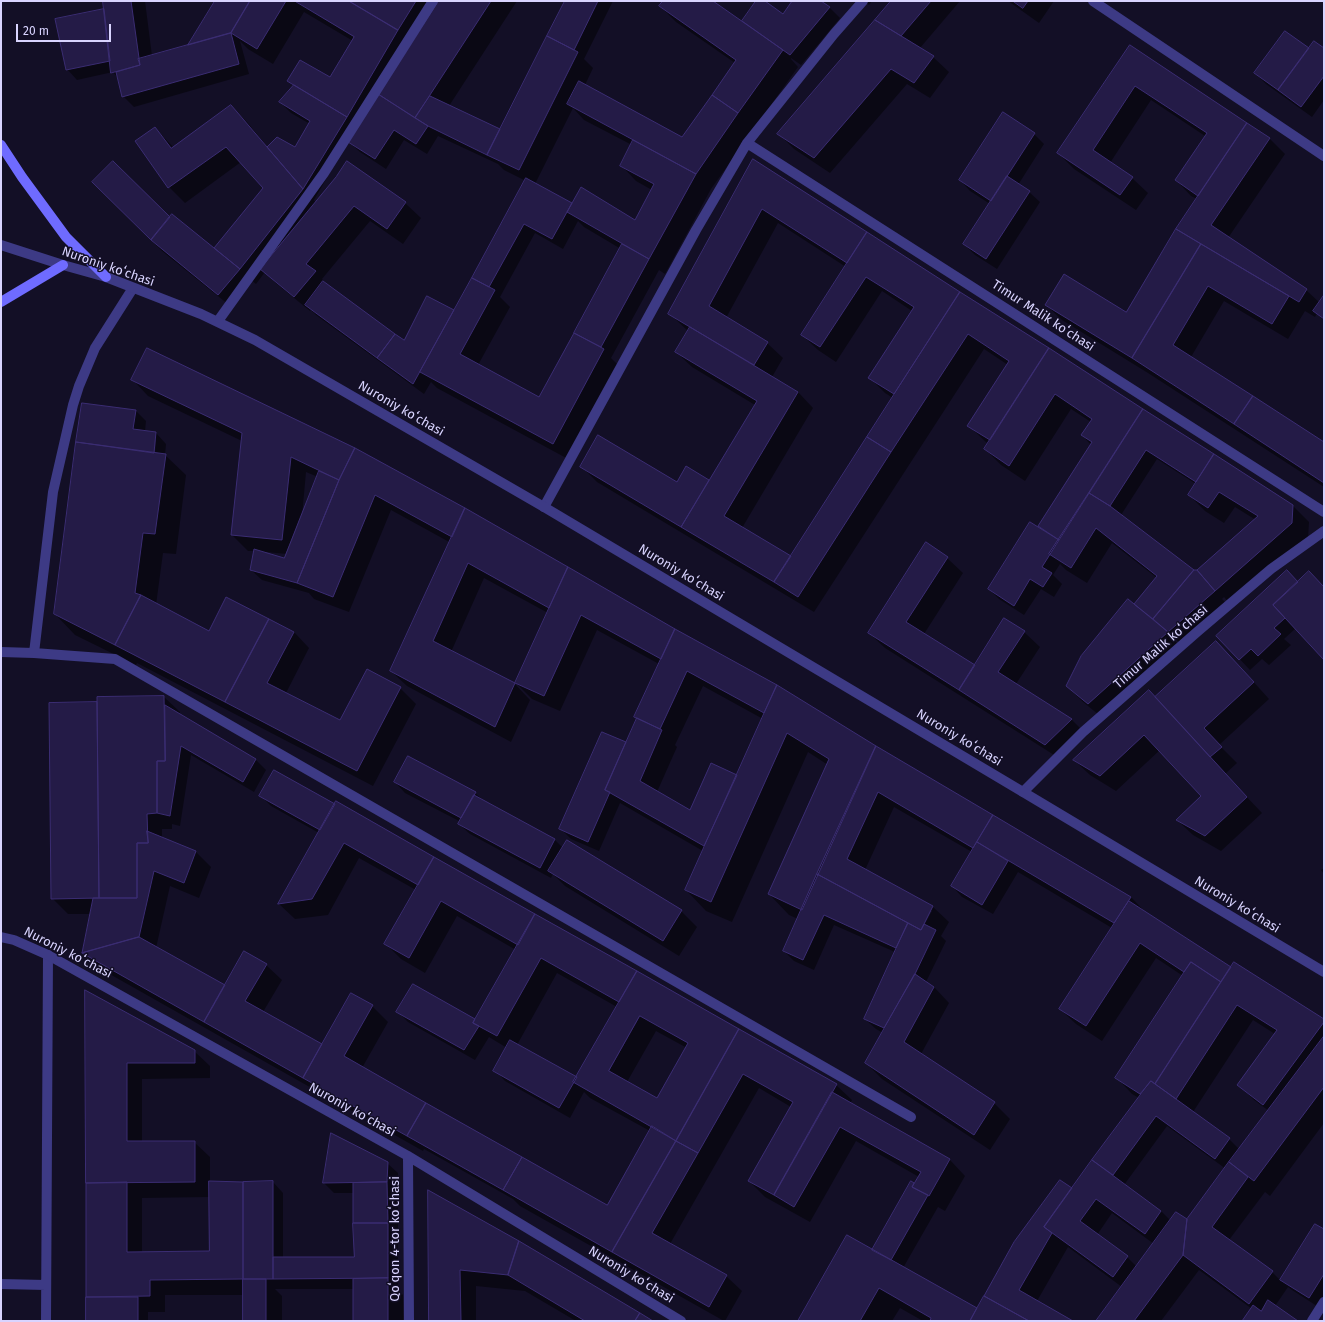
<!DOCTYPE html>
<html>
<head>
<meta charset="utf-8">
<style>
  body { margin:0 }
  #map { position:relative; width:1325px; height:1322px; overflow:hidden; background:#130f26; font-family:"Fira Sans",sans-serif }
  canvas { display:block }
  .frame { position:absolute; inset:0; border:2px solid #d9d4ff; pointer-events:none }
  .scale { position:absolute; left:16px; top:24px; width:95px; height:18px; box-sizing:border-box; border:2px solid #d9d4ff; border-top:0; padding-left:5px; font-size:12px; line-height:14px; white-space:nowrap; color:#d9d4ff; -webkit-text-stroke:3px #130f26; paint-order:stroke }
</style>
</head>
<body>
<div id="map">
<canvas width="1325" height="1322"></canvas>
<div class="frame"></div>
<div class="scale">20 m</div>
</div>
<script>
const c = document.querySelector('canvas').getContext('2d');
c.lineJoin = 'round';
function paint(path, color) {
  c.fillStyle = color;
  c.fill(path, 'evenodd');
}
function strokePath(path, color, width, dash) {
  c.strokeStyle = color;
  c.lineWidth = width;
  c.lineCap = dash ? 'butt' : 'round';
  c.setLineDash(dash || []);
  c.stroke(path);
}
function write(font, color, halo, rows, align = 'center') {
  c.font = font + ' "Fira Sans",sans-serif';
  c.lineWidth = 3;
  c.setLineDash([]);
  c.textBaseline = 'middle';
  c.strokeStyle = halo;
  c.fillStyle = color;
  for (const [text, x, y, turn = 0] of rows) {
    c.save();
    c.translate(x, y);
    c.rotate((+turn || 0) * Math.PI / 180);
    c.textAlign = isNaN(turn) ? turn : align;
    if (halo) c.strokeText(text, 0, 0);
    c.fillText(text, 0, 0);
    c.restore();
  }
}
const shadow = new Path2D(`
  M104,1H145L152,56L189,46L216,1H517L449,106L501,131L566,1H613L584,59L593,68L585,85L682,138L735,63L676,22L660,6L664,1H712L742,22L757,1H763L783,15L793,1H820L830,8L840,18L801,65L791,58V59L798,67L711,189L665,274L659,270L611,358L619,366L568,459L437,388L431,382L424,394L316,315L311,310L310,311L277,284L265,272L256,284L250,279L229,305L162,251L94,182L170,218L219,253L264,188L241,162L185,203L169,187L155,128L174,148L231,107L247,122L268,148H295L310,124L291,113L280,102L294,87L289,81L330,79L353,41L304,12L273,64L248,49L240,41L249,74L134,107L123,96L118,78L113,72L77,80L67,69L105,10ZM573,108L584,120L632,145L621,165L636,181L652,190L635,221L572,204L535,184ZM438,136L498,164L504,170L526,181L454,312L428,297L404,342L331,288L322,279L370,221L403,244L421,218L405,203H316L314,200L348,141L360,152L386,169L404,140L427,154ZM578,221L584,227L621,249L540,399L478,365L510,307L500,297L535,233L563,249ZM451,313H453L449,321L447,320Z
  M864,1H872L869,5Z
  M892,1H960L920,48L933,57L949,72L930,98L907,84L830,173L794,149L779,134Z
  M1008,1H1054L1039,23Z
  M1130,46L1269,138L1285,154L1228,238L1306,290L1320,303L1324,296V321L1317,313L1315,317L1305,311L1288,339L1224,301L1191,357L1324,443V487L1148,373L1062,320L1046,305L1126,313L1177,229L1197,199L1191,196L1176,180L1205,136L1151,100L1110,163L1132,178L1148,193L1136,210L1074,169L1058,153Z
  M1309,49L1324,50V100L1312,117L1266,84L1255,73Z
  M1034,134L1044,144L1018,185L1029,192L1040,202L997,269L975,255L964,244L990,204L970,191L960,180Z
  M753,161L1293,506L1309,522L1308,539L1232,606L1224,597L1222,599L1225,602L1179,642L1175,639L1174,640L1182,648L1104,719L1083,702L1067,686L1157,578L1112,543L1087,583L1066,570L1060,564L1053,575L1062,584L1054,597L1041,589L1024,615L999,599L989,589L1043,530L1039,526L1091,445L1082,435L1091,422L1071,409L1025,481L1001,465L985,449L988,444L969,426L1008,365L984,349L814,612L597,482L581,466L677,483L686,468L709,481L755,405L692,367L676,352L689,332L670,314ZM778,223L846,267L802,335L818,350L836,362L882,291L912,311L869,377L885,393L893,398L791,557L742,528L813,408L798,392L772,377L783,358L767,343L726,318ZM1157,459L1196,484L1189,495L1205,511L1224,523L1235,507L1256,520L1196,571L1193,570L1121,515Z
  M133,380L464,509L675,630L776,686L875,747L1131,897L1146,913L1231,968L1324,1020V1123L1270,1196L1265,1192L1229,1240L1272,1272L1281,1281L1315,1225L1324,1231V1301L1320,1308L1292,1290L1288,1287L1275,1306L1296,1321H1243L1252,1309L1199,1270L1161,1321H1097L1122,1287L1068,1247L1037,1301L1071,1321H923L900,1308L892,1321H799L873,1251L911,1182L915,1185L919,1177L856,1141L810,1222L765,1197L749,1181L791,1107L759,1088L670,1244L726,1276L742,1291L725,1321H724L520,1206L513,1199L424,1149L423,1151L99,968L83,953L91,914H68L52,898L50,704L98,703V698L164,697L180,712V715L256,760L266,770L254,792L191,755L180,826L172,824V829H162V838L196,852L211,867L199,898L170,886L156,948L225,987L266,965L282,980L263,1012L322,1046L372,1006L388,1022L362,1068L607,1206L650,1131L590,1098L584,1092L570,1118L505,1081L495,1070L507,1048L489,1037L475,1060L408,1022L398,1012L413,985L475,1021L516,950L457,916L425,973L401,959L386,944L416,890L359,858L328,915L295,919L279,904L319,833L271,806L261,796L335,806L336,803L836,1085L852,1100L850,1104L950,1160L965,1176L945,1211L938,1207L903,1268L977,1310L1072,1190L1139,1098L1132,1094L1117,1078L1183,976L1156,958L1102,1041L1076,1024L1060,1009L1112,928L1018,872L993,914L962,897L952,886L972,852L894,807L865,870L933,907L949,922L941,936L946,941L926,982L934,987L949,1003L921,1054L994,1103L1010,1119L990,1150L882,1079L866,1063L883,1033L876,1029L865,1019L895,952L834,925L814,970L794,961L784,951L798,919L789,915L769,894L828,765L808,752L732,922L706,911L686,890L703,851L620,803L599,851L571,839L560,828L603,733L627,744L638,720L635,717L659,664L597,630L560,711L532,699L516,683L548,613L484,578L451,652L515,684L530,700L511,742L407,686L391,671L451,543L391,510L349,612L314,599L309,593L262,580L251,570L254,551H248L232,535L242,441L148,396ZM306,472L318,477L302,516ZM266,552L287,554L285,559L266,553ZM703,686L763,719L737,777L691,812L657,792L677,747L675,745ZM930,911H932L922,929L920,928ZM557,973L617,1007L577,1079L517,1045ZM1253,1020L1275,1034L1239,1085L1254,1100L1269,1111L1240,1150L1229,1139L1193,1112ZM656,1031L687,1048L658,1100L627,1082ZM1167,1126L1226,1169L1187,1221H1171L1161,1211L1124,1185ZM1112,1213L1154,1244L1137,1267L1127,1257L1097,1235Z
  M136,411L146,421L145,431L156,433L166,444L165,455L186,475L176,554L163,553L156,605L209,632H294L309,648L286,693L341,722L400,688L416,704L373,786L137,663L136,665L75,635L55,614ZM154,440H156L155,453H153Z
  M947,558L963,573L924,634L975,666L1024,632L1040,647L1016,684L1072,720L1087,735L1062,760L885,648L869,633Z
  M1298,583L1324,587V658L1296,628L1284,639L1291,645L1269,665L1262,659L1250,670L1218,636Z
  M1232,658L1269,699L1219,745L1237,763L1225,774L1262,813L1221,851L1193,835L1177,820L1203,796L1160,750L1116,791L1090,775L1074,760L1155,699Z
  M395,782L475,793L486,803L555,840L563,848L681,911L697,927L679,956L565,886L553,874L551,878L470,834L459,824L461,822L405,793Z
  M1324,868V874L1321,870Z
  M86,991L194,1051L210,1066V1078L142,1079V1142H194L210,1157V1182H273L283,1193V1258H355L354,1193H334L324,1183L387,1163L398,1173V1290L403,1295V1321H354V1289H275L282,1296V1321H244V1295H165V1312H148V1321H87ZM210,1197V1252L142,1253V1198Z
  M429,1192L651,1321H576L525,1291L476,1286V1321H430Z`);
const building = new Path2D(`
  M103,1H131L140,65L111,73Z
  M215,1H250L231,33L188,45Z
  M250,1H286L257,49L231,33Z
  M295,1H349L398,30L347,117L287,81L300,60L330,77L354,37Z
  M349,1H416L398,30Z
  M439,1H491L415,118L378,94Z
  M565,1H598L574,50L547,36Z
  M663,1H713L783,50L738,113L712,95L736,60L659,6Z
  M756,1H765L783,14L792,1H821L830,7L790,55L742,21Z
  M891,1H931L901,36L875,20Z
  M1013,1H1028L1023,8Z
  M104,9L110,61L66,70L55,19Z
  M875,20L934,56L914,83L891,69L814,158L777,134Z
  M1285,31L1309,48L1278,90L1254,73Z
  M231,33L239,64L122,97L116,72L140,65L138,59Z
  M547,36L578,52L519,170L487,155Z
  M1314,41L1324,48V76L1301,107L1278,90Z
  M1130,45L1247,123L1198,196L1175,180L1207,133L1135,86L1093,150L1133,177L1120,195L1057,153Z
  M579,81L682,137L712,95L738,113L696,174L567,104Z
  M294,85L347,117L303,189L267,147L277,137L295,147L310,121L279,102Z
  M378,94L428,126L416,144L394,130L375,159L348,142Z
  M430,96L500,129L487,155L428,126L415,118Z
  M231,105L303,189L240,269L214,248L263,188L226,147L168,188L135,141L155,127L171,148Z
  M1003,112L1035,133L991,201L959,180Z
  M1247,123L1270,138L1211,225L1307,289L1299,302L1176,229Z
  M633,140L696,174L649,259L567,212L581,187L635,220L654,184L620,166Z
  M753,159L867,232L847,263L762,209L709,306L768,342L754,365L668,314Z
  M113,161L170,217L151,240L92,182Z
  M347,161L406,202L387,229L354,206L306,264L316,271L294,297L260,269L336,177Z
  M1007,176L1030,191L986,259L963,244Z
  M526,178L572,203L552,239L524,224L489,287L472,278Z
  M172,214L240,269L218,295L151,240Z
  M1176,229L1201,244L1132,358L1045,305L1064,274L1126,312Z
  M867,232L960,292L894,394L868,378L914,307L866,277L820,347L801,335Z
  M622,244L649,259L601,347L574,333Z
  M1201,244L1289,296L1272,324L1208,286L1173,345L1253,396L1234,424L1132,358Z
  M472,278L495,290L460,354L539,397L574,333L604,349L553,444L420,372Z
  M323,281L395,334L377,358L305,305Z
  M960,292L1049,348L990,440L967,426L1009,361L968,334L891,452L867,437Z
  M1324,295V319L1313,311Z
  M427,296L454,310L413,384L377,358L395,334L404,340Z
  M690,327L798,392L724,516L791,556L774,582L681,527L757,401L675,352Z
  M147,348L355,448L339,480L291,457L282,540L231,535L242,433L131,380Z
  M1049,348L1143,409L1059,540L1038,526L1092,442L1081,435L1092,419L1055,394L1009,466L984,449Z
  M1253,396L1324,442V483L1234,424Z
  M82,403L136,410L133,429L156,432L154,453L76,442Z
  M1143,409L1214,454L1196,482L1146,450L1110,506L1089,493Z
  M598,435L677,482L686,466L709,480L681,527L580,467Z
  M867,437L891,452L798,597L774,582Z
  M76,442L166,454L155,534L143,533L135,593L141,595L115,645L54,614Z
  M355,448L465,508L452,537L375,495L333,597L297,583L339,480Z
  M1214,454L1293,505L1292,523L1215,591L1197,570L1258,516L1219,492L1208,508L1188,495Z
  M319,471L339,480L297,583L250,570L254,549L284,558Z
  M1089,493L1110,506L1194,570L1153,619L1134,604L1157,576L1096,528L1071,568L1049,554Z
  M465,508L568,567L549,608L468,563L433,641L515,683L495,727L390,671Z
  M1030,522L1059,540L1042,567L1052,573L1043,587L1030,579L1014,606L988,589Z
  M926,542L948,557L906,622L975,665L959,690L868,633Z
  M568,567L675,629L661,659L581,615L544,696L515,683Z
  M1194,570H1197L1215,591L1168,632L1153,619Z
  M1287,570L1298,582L1273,605L1285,618L1274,628L1281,634L1258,656L1251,649L1239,660L1216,636Z
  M1309,571L1324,587V660L1273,605Z
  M141,595L209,631L226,597L269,619L225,702L115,645Z
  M1128,599L1168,632L1088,704L1066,686L1081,656Z
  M1004,618L1025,631L998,672L1072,719L1045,745L959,690Z
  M269,619L294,632L267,683L340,720L367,669L401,687L357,771L225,702Z
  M675,629L777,685L764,713L687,671L660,729L634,717Z
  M1216,641L1254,682L1204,728L1222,747L1210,757L1155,697Z
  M777,685L876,746L802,910L768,894L829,759L787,733L711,902L685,890Z
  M1149,690L1247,797L1205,836L1176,820L1201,796L1144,735L1100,776L1073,760Z
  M164,696L165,761H157V813L147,814L148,843H137V898H99L97,697Z
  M97,702L99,898L51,899L49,703Z
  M165,705L256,759L243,782L181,746L170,816L157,813V761H165Z
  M637,718L662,730L640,781L690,810L711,763L737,775L704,846L605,790Z
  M602,732L626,742L605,790L610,792L588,842L559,829Z
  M876,746L993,815L973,848L878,792L847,859L933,906L921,930L817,874Z
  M408,756L476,792L461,818L394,782Z
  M274,770L335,804L320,830L259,796Z
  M474,795L555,839L540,868L458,824Z
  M336,801L434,857L418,885L344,843L312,899L278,904Z
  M993,815L1131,897L1114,923L977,842Z
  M147,831L196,851L184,883L154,871L139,937L82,953L93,898H137V843H148Z
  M567,840L682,910L663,941L548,871Z
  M977,842L1008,861L982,905L951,886Z
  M434,857L535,914L518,945L441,901L409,958L384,944Z
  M817,874L908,923L896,948L824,915L803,960L783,951Z
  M1129,901L1231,967L1221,982L1191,962L1184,972L1140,943L1086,1026L1059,1009Z
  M535,914L637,971L619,1002L541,958L497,1036L473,1023Z
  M908,923L921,930L924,924L936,930L915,974L884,1028L864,1019Z
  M139,937L225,985L204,1022L82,953Z
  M244,951L267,964L245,1001L322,1044L303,1078L204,1022Z
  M1191,962L1221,982L1155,1084L1151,1081L1140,1094L1115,1078Z
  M1234,962L1324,1019V1022L1263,1105L1237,1085L1277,1030L1237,1005L1176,1099L1155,1084Z
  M637,971L739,1029L676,1141L573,1082ZM640,1016L688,1043L657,1098L609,1071Z
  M915,974L934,987L904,1042L995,1102L974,1135L865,1063Z
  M413,984L475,1019L473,1023L479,1026L464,1050L396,1012Z
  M85,990L195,1050V1063H127V1141H195V1182L86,1183Z
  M351,993L373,1005L344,1056L426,1103L407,1136L303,1078Z
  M739,1029L837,1084L774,1195L748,1181L793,1102L743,1074L698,1153L676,1141Z
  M1324,1036V1087L1254,1181L1229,1162Z
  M510,1040L577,1077L559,1108L493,1071Z
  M1151,1081L1230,1138L1215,1159L1156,1116L1113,1175L1092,1160Z
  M832,1092L950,1159L929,1196L912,1187L921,1172L840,1127L794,1207L774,1195Z
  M426,1103L522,1157L503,1190L407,1136Z
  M652,1126L676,1141L612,1252L503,1190L522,1157L607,1205Z
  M331,1133L388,1162L387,1182L323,1183Z
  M676,1141L698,1153L652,1233L727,1275L709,1307L612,1252Z
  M1092,1160L1161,1211L1145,1234L1096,1199L1080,1221L1128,1256L1113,1277L1044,1227Z
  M1229,1162L1248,1177L1212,1227L1273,1271L1249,1304L1183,1255L1187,1219Z
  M1060,1180L1072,1188L1044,1227L1052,1233L1019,1290L1073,1321H1029L984,1296L1014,1242Z
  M209,1181L243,1182V1279L150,1280V1296L86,1297V1183L127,1182V1252L209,1251Z
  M273,1181V1279H243V1182Z
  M911,1181L914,1183L912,1187L928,1195L891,1260L872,1250Z
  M387,1182L388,1223H353V1183Z
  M428,1190L519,1241L508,1275L460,1270L461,1321H429Z
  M1176,1212L1187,1219L1183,1255L1134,1321H1096Z
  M353,1223H388V1278L273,1279V1257H354Z
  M1315,1224L1324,1229V1274L1309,1298L1280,1280Z
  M847,1235L977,1308L970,1321H930L931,1318L879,1288L860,1321H798Z
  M519,1241L640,1313L635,1321H585L508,1275Z
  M388,1278V1321H353V1279Z
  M243,1279H266V1321H243Z
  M984,1296L1029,1321H970Z
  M86,1297H138V1321H86Z
  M1268,1300L1298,1321H1242L1253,1305L1261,1311Z
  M640,1313L653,1321H635Z`);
const service = new Path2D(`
  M1,1284L46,1285
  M46,1321L48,955`);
const minor = new Path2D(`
  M1093,1L1324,156
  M747,143L1324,512
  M218,321L324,173L433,1
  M544,507L696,230L747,143L834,34L863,1
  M1,652L34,653L115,659L911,1117
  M34,653L53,492L73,405L79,386L95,348L133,288
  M1023,792L1083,732L1197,632L1271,569L1324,531
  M1,937L14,940L48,955L408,1156L681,1321
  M408,1156L409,1321
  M1312,1321L1324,1302`);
const tertiary = new Path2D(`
  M1,245L63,265L106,277L201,314L255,340L544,507L1023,792L1324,972`);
const secondary = new Path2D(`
  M1,145L22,177L66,237L106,277
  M1,302L63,265`);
const streetNames = [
  ["Nuroniy koʻchasi",108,267,19],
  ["Timur Malik koʻchasi",1043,316,33],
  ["Nuroniy koʻchasi",401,409,30],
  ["Nuroniy koʻchasi",681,573,31],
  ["Timur Malik koʻchasi",1161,647,-41],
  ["Nuroniy koʻchasi",959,738,31],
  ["Nuroniy koʻchasi",1237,905,31],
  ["Nuroniy koʻchasi",68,953,27],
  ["Nuroniy koʻchasi",352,1110,29],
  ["Qoʻqon 4-tor koʻchasi",395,1239,-90],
  ["Nuroniy koʻchasi",631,1275,31]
];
paint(shadow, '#0007');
paint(building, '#241b47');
strokePath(building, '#3b2d73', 1);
strokePath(service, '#3d3a85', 10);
strokePath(minor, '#3d3a85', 10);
strokePath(tertiary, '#3d3a85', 10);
strokePath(secondary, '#6f6bff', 10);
write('13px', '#d9d4ff', '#130f26', streetNames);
</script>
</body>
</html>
